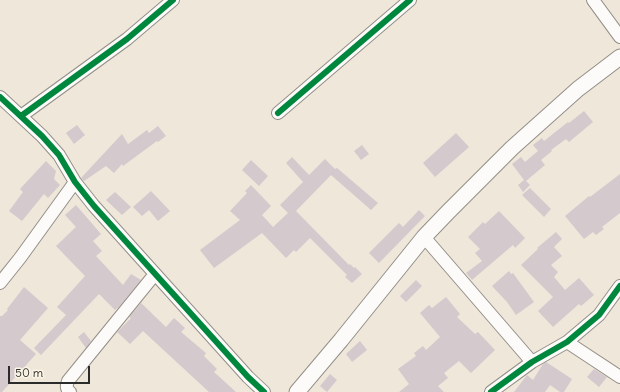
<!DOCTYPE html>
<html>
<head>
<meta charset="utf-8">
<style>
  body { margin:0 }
  #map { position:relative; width:620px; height:392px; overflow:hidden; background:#efe7d9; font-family:Delius,sans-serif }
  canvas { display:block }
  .scale { position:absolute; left:8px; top:366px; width:82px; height:18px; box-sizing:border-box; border:2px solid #2b2b2b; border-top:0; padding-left:5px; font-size:12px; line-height:14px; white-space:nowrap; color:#2b2b2b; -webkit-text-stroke:3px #fcf5e5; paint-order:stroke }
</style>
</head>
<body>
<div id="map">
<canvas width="620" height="392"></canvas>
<div class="scale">50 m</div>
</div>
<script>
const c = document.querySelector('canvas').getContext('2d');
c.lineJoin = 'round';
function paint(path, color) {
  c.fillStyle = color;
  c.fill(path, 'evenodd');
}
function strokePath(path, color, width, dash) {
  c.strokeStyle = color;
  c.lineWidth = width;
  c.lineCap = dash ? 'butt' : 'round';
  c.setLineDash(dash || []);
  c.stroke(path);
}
const building = new Path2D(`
  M584,111L593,122L569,142L566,139L551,150L552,151L541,160L545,165L526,181L530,185L523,192L518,185L524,180L512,164L521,157L525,162L538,151L533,145L542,138L544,141L568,122L569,123Z
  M77,125L85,135L74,144L66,133Z
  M158,126L166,136L158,142L157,141L123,166L122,164L114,173L106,166L84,181L81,178L122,134L128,144L147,130L149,133Z
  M456,133L469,147L435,177L423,163Z
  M362,145L369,154L361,160L354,151Z
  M292,157L309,175L325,159L335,169L337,168L378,203L371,210L331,175L296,211L349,265L350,264L354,268L355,267L362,274L352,283L345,277L347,275L310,238L296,252L294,250L286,258L262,233L214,268L200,250L240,220L230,211L247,193L245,191L251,185L271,206L262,215L273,227L288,213L280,205L303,182L286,163Z
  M251,160L268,176L259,186L242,170Z
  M46,161L56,171L54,179L60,185L48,198L44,194L22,221L9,211L23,192L20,189Z
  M620,174V213L602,227L604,229L596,235L593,232L584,239L565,216L589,196L590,197Z
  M530,188L551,209L544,217L522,195Z
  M151,191L170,211L158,221L149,210L142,216L133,207Z
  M115,192L131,207L122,215L106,200Z
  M76,205L101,234L93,241L102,251L96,256L123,285L131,274L141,280L119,307L115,310L99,294L41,355L34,348L66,315L57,307L85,276L56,246L76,227L65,215Z
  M419,210L425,216L379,263L369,253L399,223L403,227Z
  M499,211L525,238L515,248L513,245L472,280L466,273L482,261L475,253L480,249L468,237L483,222L485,224Z
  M556,232L562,239L554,247L562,256L551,265L558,272L554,277L565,290L579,278L594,295L581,306L579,304L553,327L538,311L553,297L521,265L538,249L537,248Z
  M509,271L511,274L513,273L534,302L516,315L507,302L492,286Z
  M416,280L422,286L406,302L400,296Z
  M24,287L48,308L20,340L36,354L2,392H0V316H2L8,310L7,309Z
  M446,297L460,314L457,317L475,334L478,332L495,350L471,373L459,361L444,373L448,378L438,386L444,392H399L409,384L398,369L416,356L414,353L423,346L426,350L440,337L420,313L429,305L432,308Z
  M141,303L166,327L174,318L185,328L181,332L206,353L204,356L217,369L214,372L236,392H209L143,331L130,344L117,332L131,318L129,317Z
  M84,332L91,341L86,348L78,337Z
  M360,341L367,350L352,362L346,354Z
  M546,362L572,379L564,392H560L550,385L545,392H514L527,375L533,380L543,364Z
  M594,369L607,377L599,387L587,377Z
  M330,374L337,380L327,392L320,386Z`);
const minor = new Path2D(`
  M593,0L620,37
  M0,97L42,136L59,155L75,182L94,206L248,377L264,392
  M278,113L410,0
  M21,116L127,39L173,0
  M424,237L532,362
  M0,283L20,258L75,182
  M567,342L620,377
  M70,392C66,389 66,386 68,381L155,274
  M491,392L532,362L567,342L599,315L620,286`);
const major = new Path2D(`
  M297,392L341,340L424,237L448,212L512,148L578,89L620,57`);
const cycleway = new Path2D(`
  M0,97L42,136L59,155L75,182L94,206L248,377L264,392
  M278,113L410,0
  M21,116L127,39L173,0
  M491,392L532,362L567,342L599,315L620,286`);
paint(building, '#d4c9cd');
strokePath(minor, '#938f88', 14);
strokePath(major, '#938f88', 17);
strokePath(minor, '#fdfbf9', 12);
strokePath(major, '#fdfbf9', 15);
strokePath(cycleway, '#00873e', 6);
</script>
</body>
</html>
